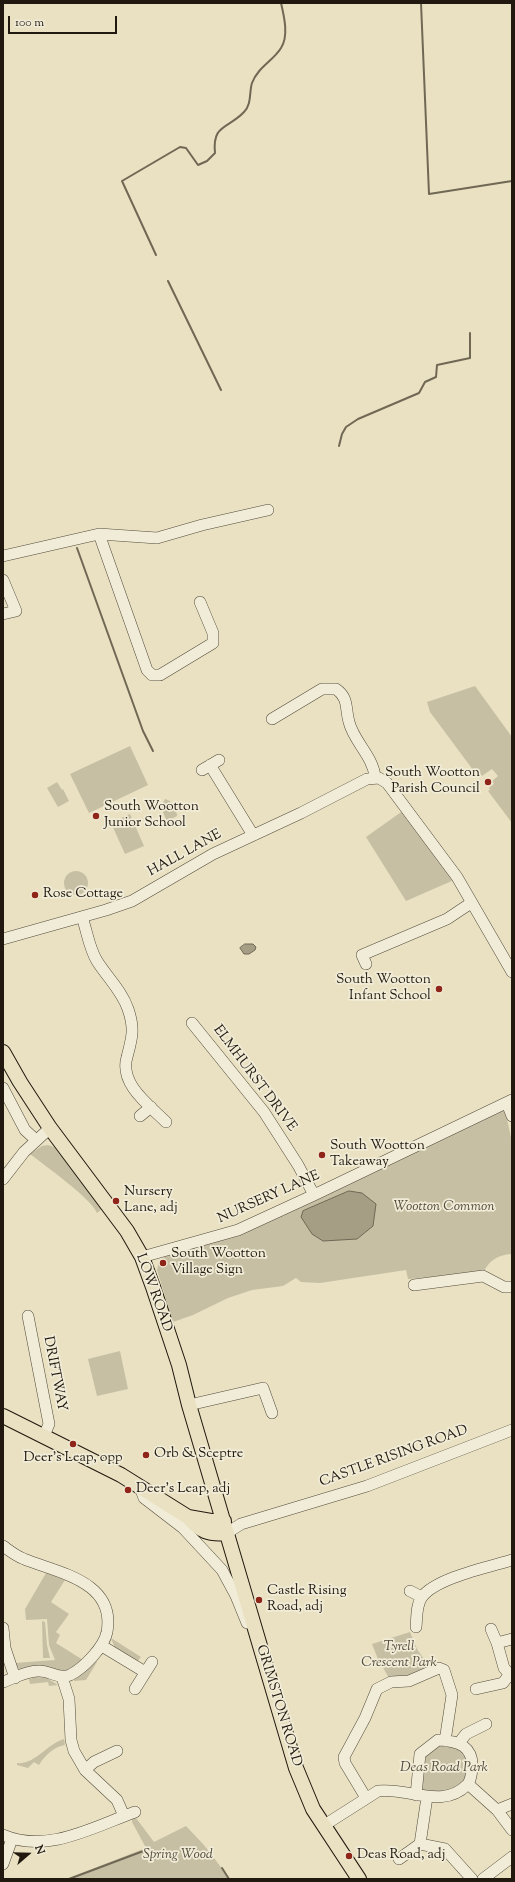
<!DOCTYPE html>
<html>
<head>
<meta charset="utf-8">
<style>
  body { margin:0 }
  #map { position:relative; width:515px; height:1882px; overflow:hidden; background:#e9e1c1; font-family:"Sorts Mill Goudy",serif }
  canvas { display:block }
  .frame { position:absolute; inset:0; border:4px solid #21180f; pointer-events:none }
  .north { position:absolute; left:8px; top:1834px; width:40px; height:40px; -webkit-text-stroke:3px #f1ecd7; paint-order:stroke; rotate:70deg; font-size:11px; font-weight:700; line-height:16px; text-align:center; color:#21180f }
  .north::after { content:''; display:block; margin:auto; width:14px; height:18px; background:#21180f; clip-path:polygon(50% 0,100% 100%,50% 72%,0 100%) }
  .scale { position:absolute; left:8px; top:16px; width:109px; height:18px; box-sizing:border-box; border:2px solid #21180f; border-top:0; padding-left:5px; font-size:12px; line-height:14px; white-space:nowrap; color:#21180f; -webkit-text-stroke:3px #f1ecd7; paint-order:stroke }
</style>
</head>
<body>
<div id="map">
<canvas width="515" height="1882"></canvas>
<div class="frame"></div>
<div class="north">N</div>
<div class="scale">100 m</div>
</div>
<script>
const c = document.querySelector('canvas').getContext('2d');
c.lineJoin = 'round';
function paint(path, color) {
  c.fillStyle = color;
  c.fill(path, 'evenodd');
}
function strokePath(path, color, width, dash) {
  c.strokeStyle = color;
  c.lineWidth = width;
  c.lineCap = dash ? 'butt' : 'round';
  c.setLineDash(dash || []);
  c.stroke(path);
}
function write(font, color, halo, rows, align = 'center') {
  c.font = font + ' "Sorts Mill Goudy",serif';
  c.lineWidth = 3.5;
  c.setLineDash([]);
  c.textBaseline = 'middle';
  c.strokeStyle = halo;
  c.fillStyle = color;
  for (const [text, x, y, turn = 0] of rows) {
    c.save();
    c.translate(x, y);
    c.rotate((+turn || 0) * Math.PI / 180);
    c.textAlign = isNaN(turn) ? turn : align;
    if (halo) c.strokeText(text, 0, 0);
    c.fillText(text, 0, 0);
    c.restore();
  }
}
const green = new Path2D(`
  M475,686L512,737V823L488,791L490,790L489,788L494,784L492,781L498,776L492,769L479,778L430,712L427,702Z
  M130,746L148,785L89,813L70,774Z
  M57,782L62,790L63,789L69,801L58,807L47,788Z
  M165,799L170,801L177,814V816L167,821C163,813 160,807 165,799Z
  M404,810L454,880L406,901L366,837Z
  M130,814L144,846L125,854L111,823Z
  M64 883a12 12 0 1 1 24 0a12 12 0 1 1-24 0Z
  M500,1108L505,1110L512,1142V1254C501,1254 488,1260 484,1272L408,1279L406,1270L320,1283L301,1282L296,1278L283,1286L252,1290L228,1298L193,1315L173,1322L157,1270L159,1262L165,1256L281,1215L284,1216L285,1213Z
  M48,1145L54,1147L102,1209L97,1213C92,1199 44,1165 30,1154L42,1146Z
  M120,1351L128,1389L97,1396L88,1359Z
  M46,1573L65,1580L51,1602L69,1614L56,1632L60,1635L56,1643L83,1660L66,1673L20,1670L15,1663L55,1660L49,1645L47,1619L26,1620L25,1609Z
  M42,1621L45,1622L47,1645L50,1658H43Z
  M410,1632L417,1649L430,1668L406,1677L389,1678L378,1659L372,1644Z
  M111,1638L141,1657L137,1662L115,1648Z
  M95,1660L97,1662L86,1680L74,1681L75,1677Z
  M36,1677L47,1678L58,1685L49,1686L48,1682L30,1684L29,1679Z
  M64,1739L65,1745C54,1747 45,1755 39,1765L34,1762L28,1768L17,1765V1763C35,1765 48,1743 64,1739Z
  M439,1745L458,1746C468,1757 469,1765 466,1779L446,1794L422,1791L425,1756Z
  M136,1818L154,1842L186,1826L204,1845L230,1879H66L146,1848L132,1822V1819Z`);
const water = new Path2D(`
  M245,944H253L256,947L255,950L249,954H244L240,948Z
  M349,1191L362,1193L376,1204L373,1226L357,1239L323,1241L312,1234L301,1217L303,1211Z`);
const stream = new Path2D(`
  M421,3L429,194L512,181
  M156,255L122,181L180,147L186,148L198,165L207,161L215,153C212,124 228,129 244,112C252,104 249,92 252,83C258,67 273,61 281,48C289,36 284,16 281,3
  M168,281L221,390
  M339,446L342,434L346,427L358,419L419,393L425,382L436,377L437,365L470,358V333
  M77,548L143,731L153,751
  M222,1868L229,1879
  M69,1879L146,1850`);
const minor = new Path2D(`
  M99,534L147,670L152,675H160L213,643V633L200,602
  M3,556L99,534L157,538L202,525L268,510
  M3,580L16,611L3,614
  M272,719L322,689H336C349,698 345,708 349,722C354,742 373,756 375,777
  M210,765L253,835
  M202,770L219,760
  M82,917C87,931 89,948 97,961C107,977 122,991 128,1009C135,1029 132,1038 127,1057C119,1084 149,1105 166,1122
  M3,939L106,910L132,901L213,854L301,813L367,779L379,778L387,783L457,877L512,972
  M366,964L362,955L447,919L471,903
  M192,1023L264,1112L298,1165L314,1195
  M3,1088L25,1130L36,1140
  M507,1103L512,1116
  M140,1116L151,1107
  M3,1179L24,1152L50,1128
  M142,1257L238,1230L314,1195L512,1100
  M414,1285L483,1276L504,1287H512
  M28,1316L49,1424L44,1436
  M189,1405L263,1388L272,1413
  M140,1487L144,1498L183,1528L222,1570L236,1596L247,1623
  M227,1533L241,1524L367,1486L512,1430
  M3,1546C10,1551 16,1556 24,1559C58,1573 116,1581 107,1632C104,1647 84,1668 70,1675C59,1680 49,1670 38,1671C26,1671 14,1678 3,1682
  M410,1591L422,1597
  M416,1627C417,1618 416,1605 422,1597C436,1578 489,1567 512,1560
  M3,1628L5,1648L15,1678
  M491,1629L497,1643
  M512,1639L497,1643L504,1668L512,1677
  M102,1646L145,1672
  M62,1677L69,1699L71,1740L74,1751L85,1770L117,1800L124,1816
  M135,1689L152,1662
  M476,1689L503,1683L509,1675
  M459,1743L466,1734L486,1724
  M85,1770L94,1762L117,1751
  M468,1784L497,1810L512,1830
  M366,1798L345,1763L344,1757L365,1718L377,1689L391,1682L409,1681L439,1668L444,1670L452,1695L445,1741
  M497,1810L512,1804
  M323,1826L378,1791C408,1787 442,1810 467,1785C471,1781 471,1775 472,1770C474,1746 459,1741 438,1740L420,1754L416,1795
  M3,1835C47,1854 93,1827 135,1812
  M420,1844L445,1849L472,1879
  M399,1859L420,1844L427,1797
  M3,1864L12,1839
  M483,1879L512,1857`);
const major = new Path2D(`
  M3,1052L20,1082L50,1128L127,1231L142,1257L153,1287L179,1365L189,1405L296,1768L313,1809L359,1879
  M3,1416L121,1475L188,1517C199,1531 209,1535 227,1533
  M188,1517L211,1521H224`);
const markers = [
  [488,782,4,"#8f2418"],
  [96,816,4,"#8f2418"],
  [35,895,4,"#8f2418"],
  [439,989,4,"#8f2418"],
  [322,1155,4,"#8f2418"],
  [116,1201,4,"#8f2418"],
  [163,1263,4,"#8f2418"],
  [73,1444,4,"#8f2418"],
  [146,1455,4,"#8f2418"],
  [128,1490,4,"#8f2418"],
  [259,1600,4,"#8f2418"],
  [349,1856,4,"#8f2418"]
];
const poiNames = [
  ["South Wootton",480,774,"right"],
  ["Parish Council",480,790,"right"],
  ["South Wootton",104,808],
  ["Junior School",104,824],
  ["Rose Cottage",43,895],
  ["South Wootton",431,981,"right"],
  ["Infant School",431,997,"right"],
  ["South Wootton",330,1147],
  ["Takeaway",330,1163],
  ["Nursery",124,1193],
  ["Lane, adj",124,1209],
  ["South Wootton",171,1255],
  ["Village Sign",171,1271],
  ["Orb & Sceptre",154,1455],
  ["Deer's Leap, opp",73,1459,"center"],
  ["Deer's Leap, adj",136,1490],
  ["Castle Rising",267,1592],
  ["Road, adj",267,1608],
  ["Deas Road, adj",357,1856]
];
const streetNames = [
  ["HALL LANE",185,854,-29],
  ["ELMHURST DRIVE",254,1079,53],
  ["NURSERY LANE",269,1198,-24],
  ["LOW ROAD",153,1293,70],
  ["DRIFTWAY",54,1374,79],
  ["CASTLE RISING ROAD",394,1457,-20],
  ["GRIMSTON ROAD",278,1706,73]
];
const parkNames = [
  ["Wootton Common",444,1208],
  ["Tyrell",399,1648],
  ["Crescent Park",399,1664],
  ["Deas Road Park",444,1769],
  ["Spring Wood",178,1856]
];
paint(green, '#c7bfa3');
paint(water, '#a59d84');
strokePath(water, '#706855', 1);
strokePath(stream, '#706855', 2);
strokePath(minor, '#534a3c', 12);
strokePath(major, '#21180f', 16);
strokePath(minor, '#f1ecd7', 11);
strokePath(major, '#e9e1c1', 14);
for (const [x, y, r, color] of markers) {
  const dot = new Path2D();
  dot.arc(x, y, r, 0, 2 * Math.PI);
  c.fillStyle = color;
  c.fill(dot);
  strokePath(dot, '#f1ecd7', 1.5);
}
write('14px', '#21180f', '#f1ecd7', poiNames, 'left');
write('14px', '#21180f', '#f1ecd7', streetNames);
write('italic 14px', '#534a3b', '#f1ecd7', parkNames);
</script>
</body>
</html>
